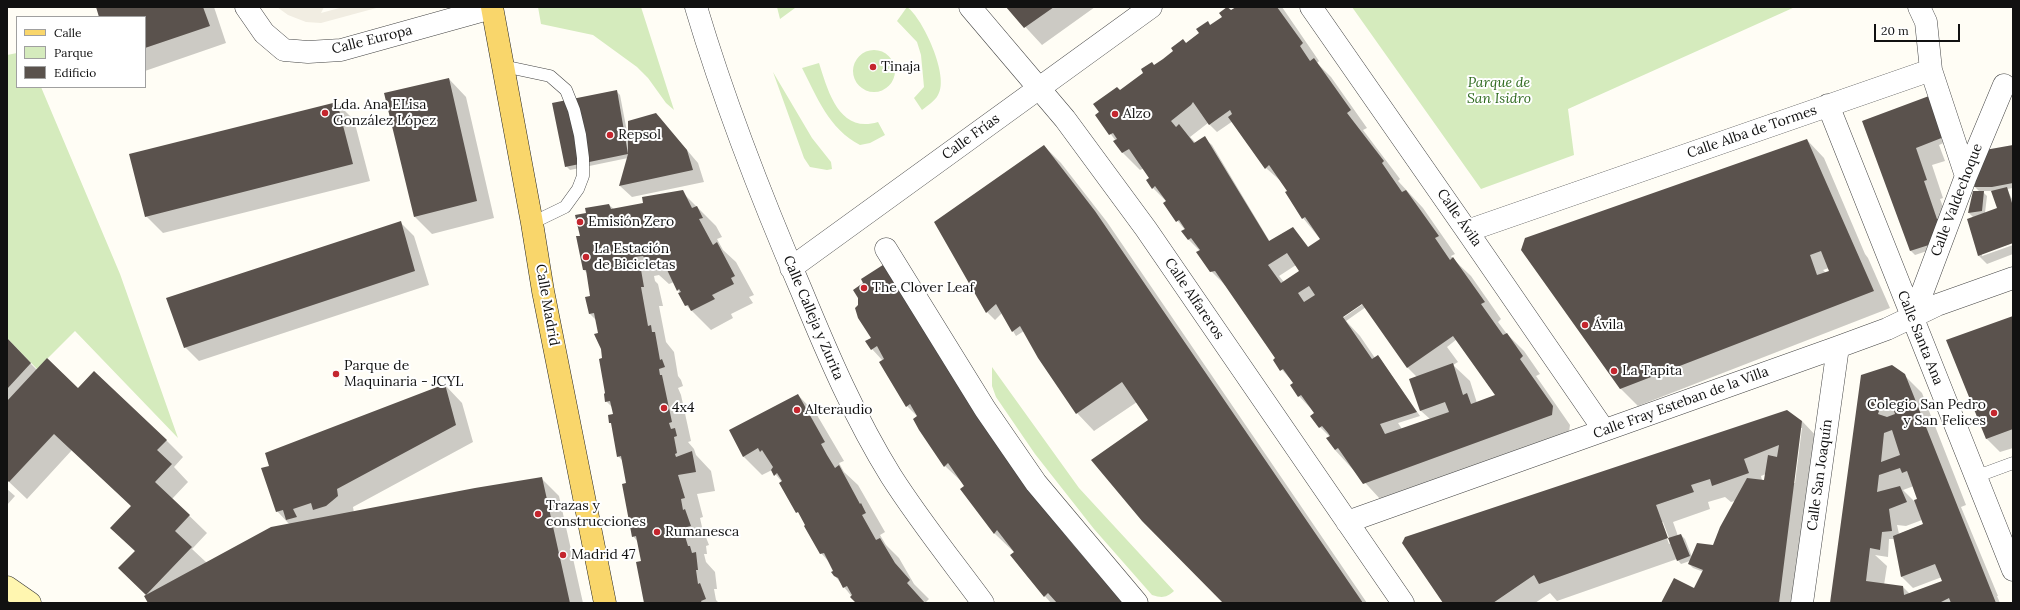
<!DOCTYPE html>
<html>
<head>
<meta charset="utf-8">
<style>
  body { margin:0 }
  #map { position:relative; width:2020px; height:610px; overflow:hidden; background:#fffdf5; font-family:Lora,serif }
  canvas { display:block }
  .frame { position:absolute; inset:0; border:8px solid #111; pointer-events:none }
  .legend { position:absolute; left:16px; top:16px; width:130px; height:72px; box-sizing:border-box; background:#fff; border:1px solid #a0a0a0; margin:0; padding:5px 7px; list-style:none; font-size:12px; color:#111 }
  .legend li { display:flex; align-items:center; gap:8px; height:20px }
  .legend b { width:20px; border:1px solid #a0a0a0 }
  .scale { position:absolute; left:1874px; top:24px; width:86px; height:18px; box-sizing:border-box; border:2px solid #111; border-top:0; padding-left:5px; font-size:12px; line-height:14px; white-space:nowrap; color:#111; -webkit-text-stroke:3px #fff; paint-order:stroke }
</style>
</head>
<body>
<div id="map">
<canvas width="2020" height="610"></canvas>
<div class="frame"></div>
<ul class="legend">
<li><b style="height:5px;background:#f9d66b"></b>Calle</li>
<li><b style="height:11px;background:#d5ebbd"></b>Parque</li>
<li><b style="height:11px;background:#5a524d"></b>Edificio</li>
</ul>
<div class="scale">20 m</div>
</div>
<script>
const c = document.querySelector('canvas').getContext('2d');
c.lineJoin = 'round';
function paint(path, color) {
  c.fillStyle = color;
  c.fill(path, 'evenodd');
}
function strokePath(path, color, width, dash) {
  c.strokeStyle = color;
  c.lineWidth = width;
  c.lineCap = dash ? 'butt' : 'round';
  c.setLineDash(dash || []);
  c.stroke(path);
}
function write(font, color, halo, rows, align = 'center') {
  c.font = font + ' Lora,serif';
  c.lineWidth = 4;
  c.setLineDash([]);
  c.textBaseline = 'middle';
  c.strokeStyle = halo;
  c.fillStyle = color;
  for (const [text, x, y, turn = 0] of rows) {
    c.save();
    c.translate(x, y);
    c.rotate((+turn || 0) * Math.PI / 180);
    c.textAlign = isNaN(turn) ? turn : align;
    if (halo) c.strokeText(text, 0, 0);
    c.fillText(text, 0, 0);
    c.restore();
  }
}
const green = new Path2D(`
  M538,7H641L674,110L666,103L648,78L637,67L593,35L541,24Z
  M777,7H808L795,8L780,19Z
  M907,7C923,18 950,77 938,95C935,101 927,106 922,110L914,98L924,87L921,55L917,42L897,21Z
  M1352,7H1795L1568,109L1574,155L1481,189Z
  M853 71a21 21 0 1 1 42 0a21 21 0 1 1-42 0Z
  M17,53V87H41L120,274L178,438L75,331L37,369L7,338V55Z
  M819,63C828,91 839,134 878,122L885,135L870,143L860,145C829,129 817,97 802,68Z
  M773,72L812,138L831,162L832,169L827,170L810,167L804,158Z
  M992,367L1079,488L1174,591C1166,598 1162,598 1152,595L1094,529L1035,454L996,397L992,386Z`);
const plaza = new Path2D(`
  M277,7H324L321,13L343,7H380L321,23L306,22L288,15Z`);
const shadow = new Path2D(`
  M97,7H214L226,43L145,71V17H100Z
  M1007,7H1095L1042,45Z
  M1228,7L1232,11L1237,7H1282L1319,61L1317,63L1331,77L1367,128L1363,130L1400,179L1398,181L1423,208L1455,254L1451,256L1453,259L1471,276L1501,319L1498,322L1507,334L1524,351L1540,374L1536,376L1570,425L1569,432L1381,500L1335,450L1330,437L1320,427L1315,413L1299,396L1291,385L1294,383L1274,361L1277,358L1228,288L1211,271L1200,251L1189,240L1185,230L1164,204L1167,202L1153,188L1151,178L1144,168L1140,170L1123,153L1115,141H1116L1096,115L1120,91L1200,33L1208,23L1211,26L1223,17L1220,13ZM1233,121L1266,168L1284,184L1303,218L1321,240L1309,248L1293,228L1270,242L1212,145L1204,138L1196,143L1190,137L1208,123L1217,132ZM1296,265L1301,271L1284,282L1279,276ZM1365,300L1366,302L1337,322V320ZM1366,307L1408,368L1417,377L1411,379L1421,411L1430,419L1402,429L1398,423L1420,416L1381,360L1378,356L1375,358L1360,336L1346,321ZM1457,339L1496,396L1477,403L1470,381L1453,365L1458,362L1447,347Z
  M449,79L466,97L494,218L432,234L415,217Z
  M616,91L620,95L628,137L656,114L698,163L704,182L632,197L620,186L628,158L570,170L566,166Z
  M337,103L354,120L370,181L163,233L146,216Z
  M1863,122L1955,138L1939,145L1945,161L1932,165L1943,198L1940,199L1954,236L1936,248L1915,255L1911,251Z
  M1807,140L1824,158L1865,254L1868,258L1890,308L1638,406L1620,388ZM1829,268L1830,272L1826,273L1823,270Z
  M1044,146L1061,163L1107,222L1367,603H1224L1143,521L1149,420L1137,402L1094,431L1077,413L1039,357L1024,331L1016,336L1002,313L995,320L987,312Z
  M2013,146V188L2007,189L2013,201V243L1982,253V256L2013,245V254L1987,264L1979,256L1974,218L1969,213L1974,192H1980L1975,187ZM1982,191H1992L1998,209L1985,213L1987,196Z
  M682,192L716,226L722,237L717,239L723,250L736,262L754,295L749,297L753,303L731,314L733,318L711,330L686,305L674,282L669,284L659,275L654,276L655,281L658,284L663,306H659L666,342L674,352L678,376L681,380L683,386L678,388L681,395L691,441L688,442L694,449L696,455L711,471L715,491L697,494L703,517L700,518L702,527L709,545L706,546L707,554H704L706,562L715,572L717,589H714L716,600L719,603H645L642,562L638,542L633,536L627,484L623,461L618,456L613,408L606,401L603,359L597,321L590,314L592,296L587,273L583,269L581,237L588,214L609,205L614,209L644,204Z
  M400,222L414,236L429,285L199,361L185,347Z
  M854,290L1124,603H1051L1027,576L1011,555L1015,553L994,533L963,483L945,466L914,419L918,417L907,406L883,361L872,349V338L859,306V297Z
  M2013,317V448L2000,452L1986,438Z
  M7,340L37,370L78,390L166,440L183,457L174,467L188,482L172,499L207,533L192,549L207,563L290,525L277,511L270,466L445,385L462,403L473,442L353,507L354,513L542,479L559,496L583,603H149L148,595L137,585L132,506L72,450L27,499L7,480Z
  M1904,375L1922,393L1966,505L1961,507L1998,596H1997L2000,603H1831L1862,376ZM1914,486L1919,499L1914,501L1903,490ZM1922,520L1924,524L1899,534L1897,525L1906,526ZM1889,539H1895L1902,577L1913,588L1942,577L1944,581L1910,594L1903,587L1884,585L1887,566L1875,555L1888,557Z
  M798,395L817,415L844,461L839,463L844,472L858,485L885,532L880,535L886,545L899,558L914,584L929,599L925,603H857L835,576V571L830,563L821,553L782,482L772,470L762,475L743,456Z
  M1802,421L1819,439L1797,603H1662L1694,589L1704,572L1693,568L1689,564L1690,561L1681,564L1677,559L1557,601L1550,593L1535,603H1444ZM1800,428H1802L1795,483H1793ZM1766,474L1765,481L1762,480L1761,476ZM1725,497L1731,502L1735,501L1714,546L1692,557L1685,539L1681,535L1678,536L1673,522L1710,509L1708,502ZM1661,522H1663L1671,543L1669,544Z
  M7,489L15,496L7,505Z`);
const building = new Path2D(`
  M96,7H203L210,26L145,48V17H99Z
  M1006,7H1054L1024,28Z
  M1227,7L1231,10L1236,7H1277L1303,43L1300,46L1310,61L1314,58L1351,110L1347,113L1384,161L1382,163L1402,192L1406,190L1439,236L1435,238L1450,260L1453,257L1485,302L1481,304L1503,335L1507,333L1523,356L1520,359L1553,406L1552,415L1363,484L1338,448L1335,450L1326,438L1330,436L1328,433L1322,426L1319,428L1310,416L1314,413L1301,395L1298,397L1290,385L1293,383L1283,369L1280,371L1273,360L1275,358L1215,271L1210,272L1196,252L1200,250L1191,238L1188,240L1181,231L1185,229L1179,220L1176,222L1163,203L1166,201L1155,186L1152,189L1146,180L1149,178L1129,149L1122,153L1113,141L1117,139L1113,133L1109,135L1095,115L1099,112L1093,104L1117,87L1120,90L1143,73L1141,69L1152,62L1154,65L1163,59L1173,51L1171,48L1183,39L1186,43L1199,33L1196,29L1208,21L1210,25L1222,17L1219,13ZM1193,102L1209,125L1230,110L1232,114L1228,117L1265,169L1269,165L1287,191L1285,192L1302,219L1305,217L1320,239L1308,247L1293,227L1269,241L1205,136L1194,143L1179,124L1176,127L1171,121L1191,105ZM1287,253L1299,271L1281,283L1268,265ZM1309,286L1315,295L1304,302L1298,293ZM1362,304L1407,368L1453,336L1495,395L1471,404L1467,393L1463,395L1453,363L1409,379L1420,411L1445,402L1449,412L1385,434L1380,424L1417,412L1378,355L1372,359L1343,317Z
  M449,78L477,201L414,217L384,93Z
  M617,90L628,154V121L656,113L687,150L693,170L619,186L628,154L565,167L552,103Z
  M1929,96L1944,137L1916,148L1927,180L1924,181L1937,219L1941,218L1932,244L1910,251L1862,121Z
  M337,102L353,164L145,217L129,154Z
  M1807,139L1874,291L1620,389L1521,250L1525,238ZM1821,251L1829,271L1817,275L1810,255Z
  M1044,145L1095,211L1363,603H1223L1142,521L1091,460L1148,420L1122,382L1076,414L1038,358L1020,326L1012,332L996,304L986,313L934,222Z
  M2013,145V183L1992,187H1974L1985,150Z
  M2007,187L2012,203L2013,202V243L1978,256L1967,219L1997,208L1991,191Z
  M683,190L692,208L697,206L703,218L699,219L713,245L717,242L735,276L731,278L734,284L712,295L715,299L691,311L688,305L685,306L678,293L681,292L679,289L677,291L662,259L649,266L643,256L635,257L637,265L640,264L644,287H641L648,326L651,325L652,332H655L660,360L662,359L665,367L659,369L660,375H662L672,422L669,423L671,429L675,428L677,436L674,437L677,453L675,454L676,457L692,451L696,472L678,475L685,498L681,499L683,510L685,509L691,526L687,527L688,535L685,536L688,546H690L692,553L696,552L698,570H696L698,584L700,583L706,599L701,601L702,603H644L636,562L641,561L636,536L632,537L622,484L626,483L621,456L617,457L611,423H609L608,415L613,414L610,401L605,402L604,394L605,393L599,359L602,358L601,349L594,334L598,333L594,313L589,314L585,297L590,296L586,270H583L576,236H580L575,215L586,213L585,208L609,204L611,209L643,203L642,197Z
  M1973,191H1984L1982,211L1968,213Z
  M401,221L415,271L184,348L166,298Z
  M886,263L1011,466L1070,541L1123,603H1057L1048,593L1044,597L1010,555L1014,552L997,530L994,534L960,489L964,486L948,463L944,467L919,430L913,419L917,416L910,404L906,407L879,362L884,359L877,346L871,350L865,341L871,338L858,318L855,308L858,305V298L853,290L863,283L861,279Z
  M2013,316V429L1986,439L1946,340Z
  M7,338L31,363L7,389Z
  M47,358L78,388L94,371L167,440L157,450L172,464L155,482L190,515L175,531L192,547L146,595L118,568L135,551L110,528L131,506L54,434L9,482L7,480V401Z
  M1892,365L1905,374L1996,603H1951L1949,598L1939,603H1830L1861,375ZM1891,401L1895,414L1887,417L1878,414L1882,402ZM1892,430L1900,455L1881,462L1884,433ZM1900,468L1902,473L1907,471L1917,499L1914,500L1923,524L1893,536L1901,577L1935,564L1942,581L1904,595L1903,586L1866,581L1870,548L1880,550L1882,532L1892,531L1889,509L1907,502L1900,486L1877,492L1879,475Z
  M445,384L456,425L337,489L338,496L326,506L313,510L311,503L293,509L297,517L286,520L283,510L276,512L261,468L269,466L265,453Z
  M798,394L825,442L821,444L827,455L835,468L839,465L860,504L861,503L866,513L862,515L876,540L880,538L895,563L910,580L907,583L925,603H856L850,597L852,595L847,586L843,588L838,578L834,576L831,572L833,571L824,553L820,554L804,526L805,525L798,512L796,513L779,483L782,481L777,473L774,476L771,470L773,467L762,450L760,452L758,448L743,457L729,430Z
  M1787,410L1802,421L1779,603H1661L1674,578L1694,588L1703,570L1688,564L1697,543L1713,545L1720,527L1747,478L1764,480L1768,455L1777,457L1779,445L1744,459L1749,473L1712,486L1710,479L1691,485L1694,492L1656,505L1668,538L1539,584L1534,575L1493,603H1443L1402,543L1405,537Z
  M542,477L570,603H148L144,596L271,527L475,488Z
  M1681,534L1690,556L1677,561L1668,538Z`);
const lane = new Path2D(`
  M503,66L550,76L566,90L574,110L580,135L583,158V176L578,189L565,207L532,223
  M1975,477L2013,463`);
const street = new Path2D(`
  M246,7L264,33L284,50L308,52L341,50L492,8
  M696,7C725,104 762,199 802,292C828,355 855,418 891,476C919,520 952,561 983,603
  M970,7L1065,119L1146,229L1403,603
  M1311,7L1467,231L1604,430
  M1919,7L1926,22L1931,70L1966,176
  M1828,105L2013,570
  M1467,231L1931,70
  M886,249L985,409L1036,483L1137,603
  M791,268L1151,7
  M1913,317L1966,176L2004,85
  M1347,522L1838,347L1887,329L1937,305L2013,278
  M1802,603L1838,347`);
const secondary = new Path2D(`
  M7,587L30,603`);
const primary = new Path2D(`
  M492,7L532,223L543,291L605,603`);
const markers = [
  [873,67,4,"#c4262e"],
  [325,113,4,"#c4262e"],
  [1115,114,4,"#c4262e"],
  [610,135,4,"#c4262e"],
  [580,222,4,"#c4262e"],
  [586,257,4,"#c4262e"],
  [864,288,4,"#c4262e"],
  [1585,325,4,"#c4262e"],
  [1614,371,4,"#c4262e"],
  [336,374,4,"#c4262e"],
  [664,408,4,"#c4262e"],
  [797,410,4,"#c4262e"],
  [1994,413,4,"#c4262e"],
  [538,514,4,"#c4262e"],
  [657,532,4,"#c4262e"],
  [563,555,4,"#c4262e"]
];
const streetNames = [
  ["Calle Europa",372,40,-14],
  ["Calle Alba de Tormes",1752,132,-19],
  ["Calle Frías",971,137,-36],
  ["Calle Valdechoque",1957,200,-69],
  ["Calle Ávila",1459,218,55],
  ["Calle Alfareros",1194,299,56],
  ["Calle Madrid",547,305,80],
  ["Calle Calleja y Zurita",813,318,67],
  ["Calle Santa Ana",1920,338,68],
  ["Calle Fray Esteban de la Villa",1681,403,-20],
  ["Calle San Joaquín",1820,475,-82]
];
const poiNames = [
  ["Tinaja",881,67],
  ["Lda. Ana ELisa",333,105],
  ["González López",333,121],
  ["Alzo",1123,114],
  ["Repsol",618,135],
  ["Emisión Zero",588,222],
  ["La Estación",594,249],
  ["de Bicicletas",594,265],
  ["The Clover Leaf",872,288],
  ["Ávila",1593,325],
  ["Parque de",344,366],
  ["Maquinaria - JCYL",344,382],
  ["La Tapita",1622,371],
  ["Colegio San Pedro",1986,405,"right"],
  ["y San Felices",1986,421,"right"],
  ["4x4",672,408],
  ["Alteraudio",805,410],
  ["Trazas y",546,506],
  ["construcciones",546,522],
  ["Rumanesca",665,532],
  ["Madrid 47",571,555]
];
const parkNames = [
  ["Parque de",1499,83],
  ["San Isidro",1499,99]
];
paint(green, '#d5ebbd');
paint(plaza, '#f1ede2');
paint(shadow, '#0003');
paint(building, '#5a524d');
strokePath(lane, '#444', 13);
strokePath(street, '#444', 23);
strokePath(secondary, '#333', 23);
strokePath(primary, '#222', 23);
strokePath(lane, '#fff', 12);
strokePath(street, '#fff', 22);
strokePath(secondary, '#fff6b0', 22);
strokePath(primary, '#f9d66b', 22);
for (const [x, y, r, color] of markers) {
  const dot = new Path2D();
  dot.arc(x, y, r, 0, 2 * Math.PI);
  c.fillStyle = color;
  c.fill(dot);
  strokePath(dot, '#fff', 1.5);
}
write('14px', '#111', '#fff', streetNames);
write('14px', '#111', '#fff', poiNames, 'left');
write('italic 14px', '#2f6b1f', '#fff', parkNames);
</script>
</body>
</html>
